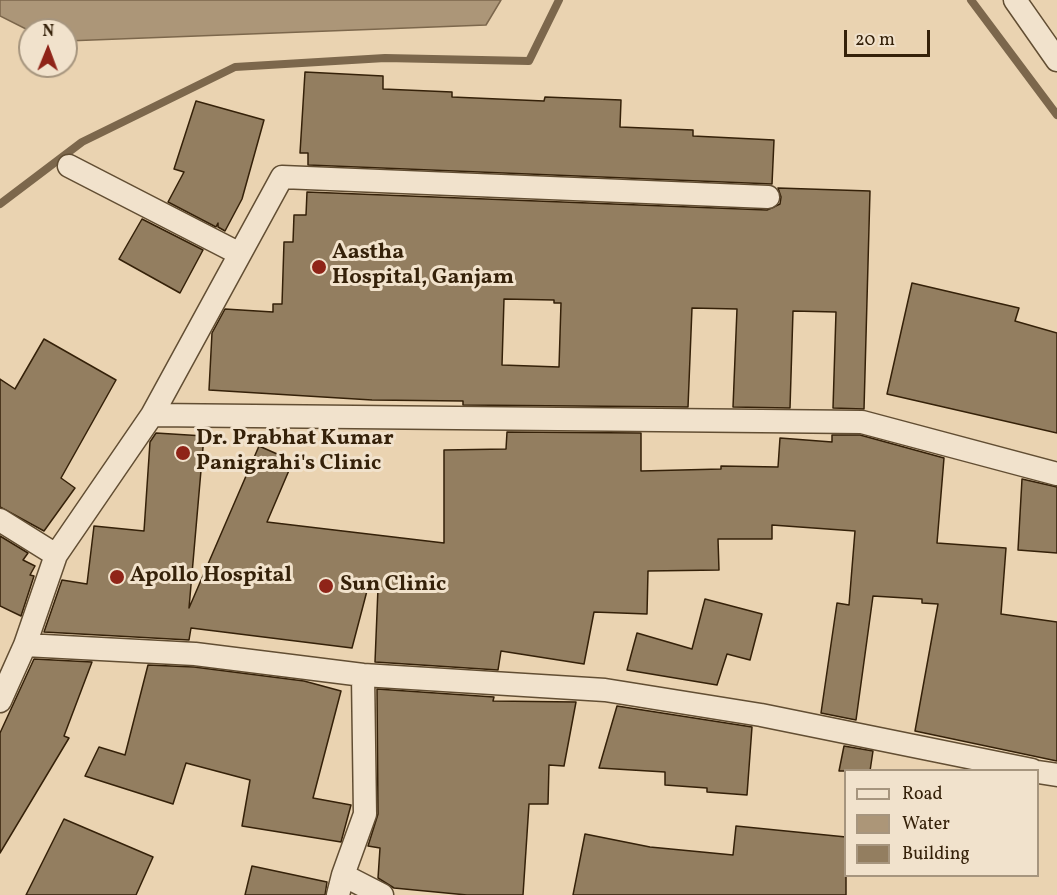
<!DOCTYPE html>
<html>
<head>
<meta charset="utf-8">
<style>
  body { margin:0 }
  #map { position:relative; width:1057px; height:895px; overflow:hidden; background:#ead3b1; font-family:Vollkorn,serif }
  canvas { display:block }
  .legend { position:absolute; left:844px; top:769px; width:195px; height:108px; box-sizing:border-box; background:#f1e2cc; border:2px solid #a6957e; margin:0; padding:8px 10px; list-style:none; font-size:18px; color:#352109 }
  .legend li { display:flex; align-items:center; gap:12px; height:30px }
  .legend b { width:30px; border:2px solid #a6957e }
  .north { position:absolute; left:18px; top:18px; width:60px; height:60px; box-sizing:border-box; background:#f1e2cc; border:2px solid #a6957e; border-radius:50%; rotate:1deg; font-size:16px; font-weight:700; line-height:24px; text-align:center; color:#352109 }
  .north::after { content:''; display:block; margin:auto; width:21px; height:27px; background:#8f2418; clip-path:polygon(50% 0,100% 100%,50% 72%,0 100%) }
  .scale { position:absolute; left:844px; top:30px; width:86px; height:27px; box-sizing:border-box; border:3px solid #352109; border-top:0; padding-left:8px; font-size:18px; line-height:21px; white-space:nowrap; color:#352109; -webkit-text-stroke:4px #f1e2cc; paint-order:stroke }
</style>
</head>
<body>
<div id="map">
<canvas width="1057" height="895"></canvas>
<ul class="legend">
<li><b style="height:8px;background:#f1e2cc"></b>Road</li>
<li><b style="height:16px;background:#ac9678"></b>Water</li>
<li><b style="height:16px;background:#937e60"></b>Building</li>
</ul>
<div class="north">N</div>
<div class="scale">20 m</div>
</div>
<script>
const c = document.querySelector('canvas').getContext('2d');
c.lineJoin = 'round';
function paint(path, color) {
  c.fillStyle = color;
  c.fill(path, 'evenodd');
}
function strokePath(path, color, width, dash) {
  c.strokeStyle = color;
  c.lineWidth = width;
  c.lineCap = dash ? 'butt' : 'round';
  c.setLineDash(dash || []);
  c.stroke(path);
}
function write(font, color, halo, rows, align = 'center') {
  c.font = font + ' Vollkorn,serif';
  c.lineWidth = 6;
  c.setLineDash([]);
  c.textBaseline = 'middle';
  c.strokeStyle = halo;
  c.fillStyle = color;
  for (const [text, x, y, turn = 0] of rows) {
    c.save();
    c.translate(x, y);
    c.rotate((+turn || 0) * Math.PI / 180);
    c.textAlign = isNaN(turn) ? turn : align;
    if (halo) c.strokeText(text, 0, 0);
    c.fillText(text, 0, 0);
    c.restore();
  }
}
const water = new Path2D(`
  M0,0H501L486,25L66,41V30L30,31L0,16Z`);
const stream = new Path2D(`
  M971,0L1057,115
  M0,204L82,142L235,67L385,58L529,61L559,0`);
const building = new Path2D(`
  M305,72L383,76V89L452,92V97L544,101L545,97L621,100L620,127L693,130V136L774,140L772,184L308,165V153H300Z
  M196,101L264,120L242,199L225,231L218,227V223L216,227L168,202L184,172L174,169Z
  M778,188L870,191L864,409L833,408L836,312L793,311L790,408L733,407L737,309L692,308L688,407L463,405V401L372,400L209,390L212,333L225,309L273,312V304H282L284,242H293L294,215H306L307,192L767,210L780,204L781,197ZM504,299L554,300V303H561L559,367L502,365Z
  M142,219L203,250L180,293L119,259Z
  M912,283L1019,308L1015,321L1057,333V433L887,394Z
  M44,339L116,380L61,478L75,488L44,531L0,507V379L15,389Z
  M507,432L641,433V471L721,469V466L778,467L780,438L832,442V435H860L944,458L937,543L1006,548L1001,614L1057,622V761L915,731L938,604L922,603V599L873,596L856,720L821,713L837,603L849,605L855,531L772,525V539H718L719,570L648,571L647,614L594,612L584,664L501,651L498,670L375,662L378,588L368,587L352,648L191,628L189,640L44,632L62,580L87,584L94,526L144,531L150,442L156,433L204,436L189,608L259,446L293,461L267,522L444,543V450L506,449Z
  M1022,479L1057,487V553L1018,550Z
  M0,536L28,553L23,560L35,566L30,575L34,576L21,616L0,606Z
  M705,599L762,614L750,660L727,654L717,685L627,670L637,633L692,649Z
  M34,659L92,662L64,736L69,738L0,853V733Z
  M148,665L194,667L304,681L341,691L313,798L351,805L341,842L242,826L250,780L186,763L173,804L85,776L99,747L125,755Z
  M377,689L494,697L493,701L576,702L564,766L549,765L548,804H529L523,895H467L394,888L378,878L380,848L368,846L378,814Z
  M617,706L752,727L747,795L707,792V788L665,785V772L599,768Z
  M844,746L873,751L870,771H839Z
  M64,819L153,857L136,895H26Z
  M736,826L846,837V895H573L585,834L650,847L733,855Z
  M252,866L327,882L325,895H245Z`);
const minor = new Path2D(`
  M1015,0L1057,60
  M69,166L240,254
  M152,415L862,422L1057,474
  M0,520L56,555
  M25,645L195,654L363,675L605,690L761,715L1032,770
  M0,701L25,645L56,555L152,415L282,177L768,197
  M1038,772L1057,775
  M343,875L365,814L363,675
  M338,895L343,875L382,895`);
const markers = [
  [319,267,8,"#8f2418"],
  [183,453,8,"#8f2418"],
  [117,577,8,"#8f2418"],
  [326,586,8,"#8f2418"]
];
const poiNames = [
  ["Aastha",332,254],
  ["Hospital, Ganjam",332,279],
  ["Dr. Prabhat Kumar",196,440],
  ["Panigrahi's Clinic",196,465],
  ["Apollo Hospital",130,577],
  ["Sun Clinic",340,586]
];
paint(water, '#ac9678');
strokePath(water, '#7c674c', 1.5);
strokePath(stream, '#7c674c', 8);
paint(building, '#937e60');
strokePath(building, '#352109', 1.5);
strokePath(minor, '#624e33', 25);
strokePath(minor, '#f1e2cc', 22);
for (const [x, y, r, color] of markers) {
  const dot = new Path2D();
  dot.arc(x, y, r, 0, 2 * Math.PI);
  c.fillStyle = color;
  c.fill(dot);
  strokePath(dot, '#f1e2cc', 2);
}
write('bold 22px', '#352109', '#f1e2cc', poiNames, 'left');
</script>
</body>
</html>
